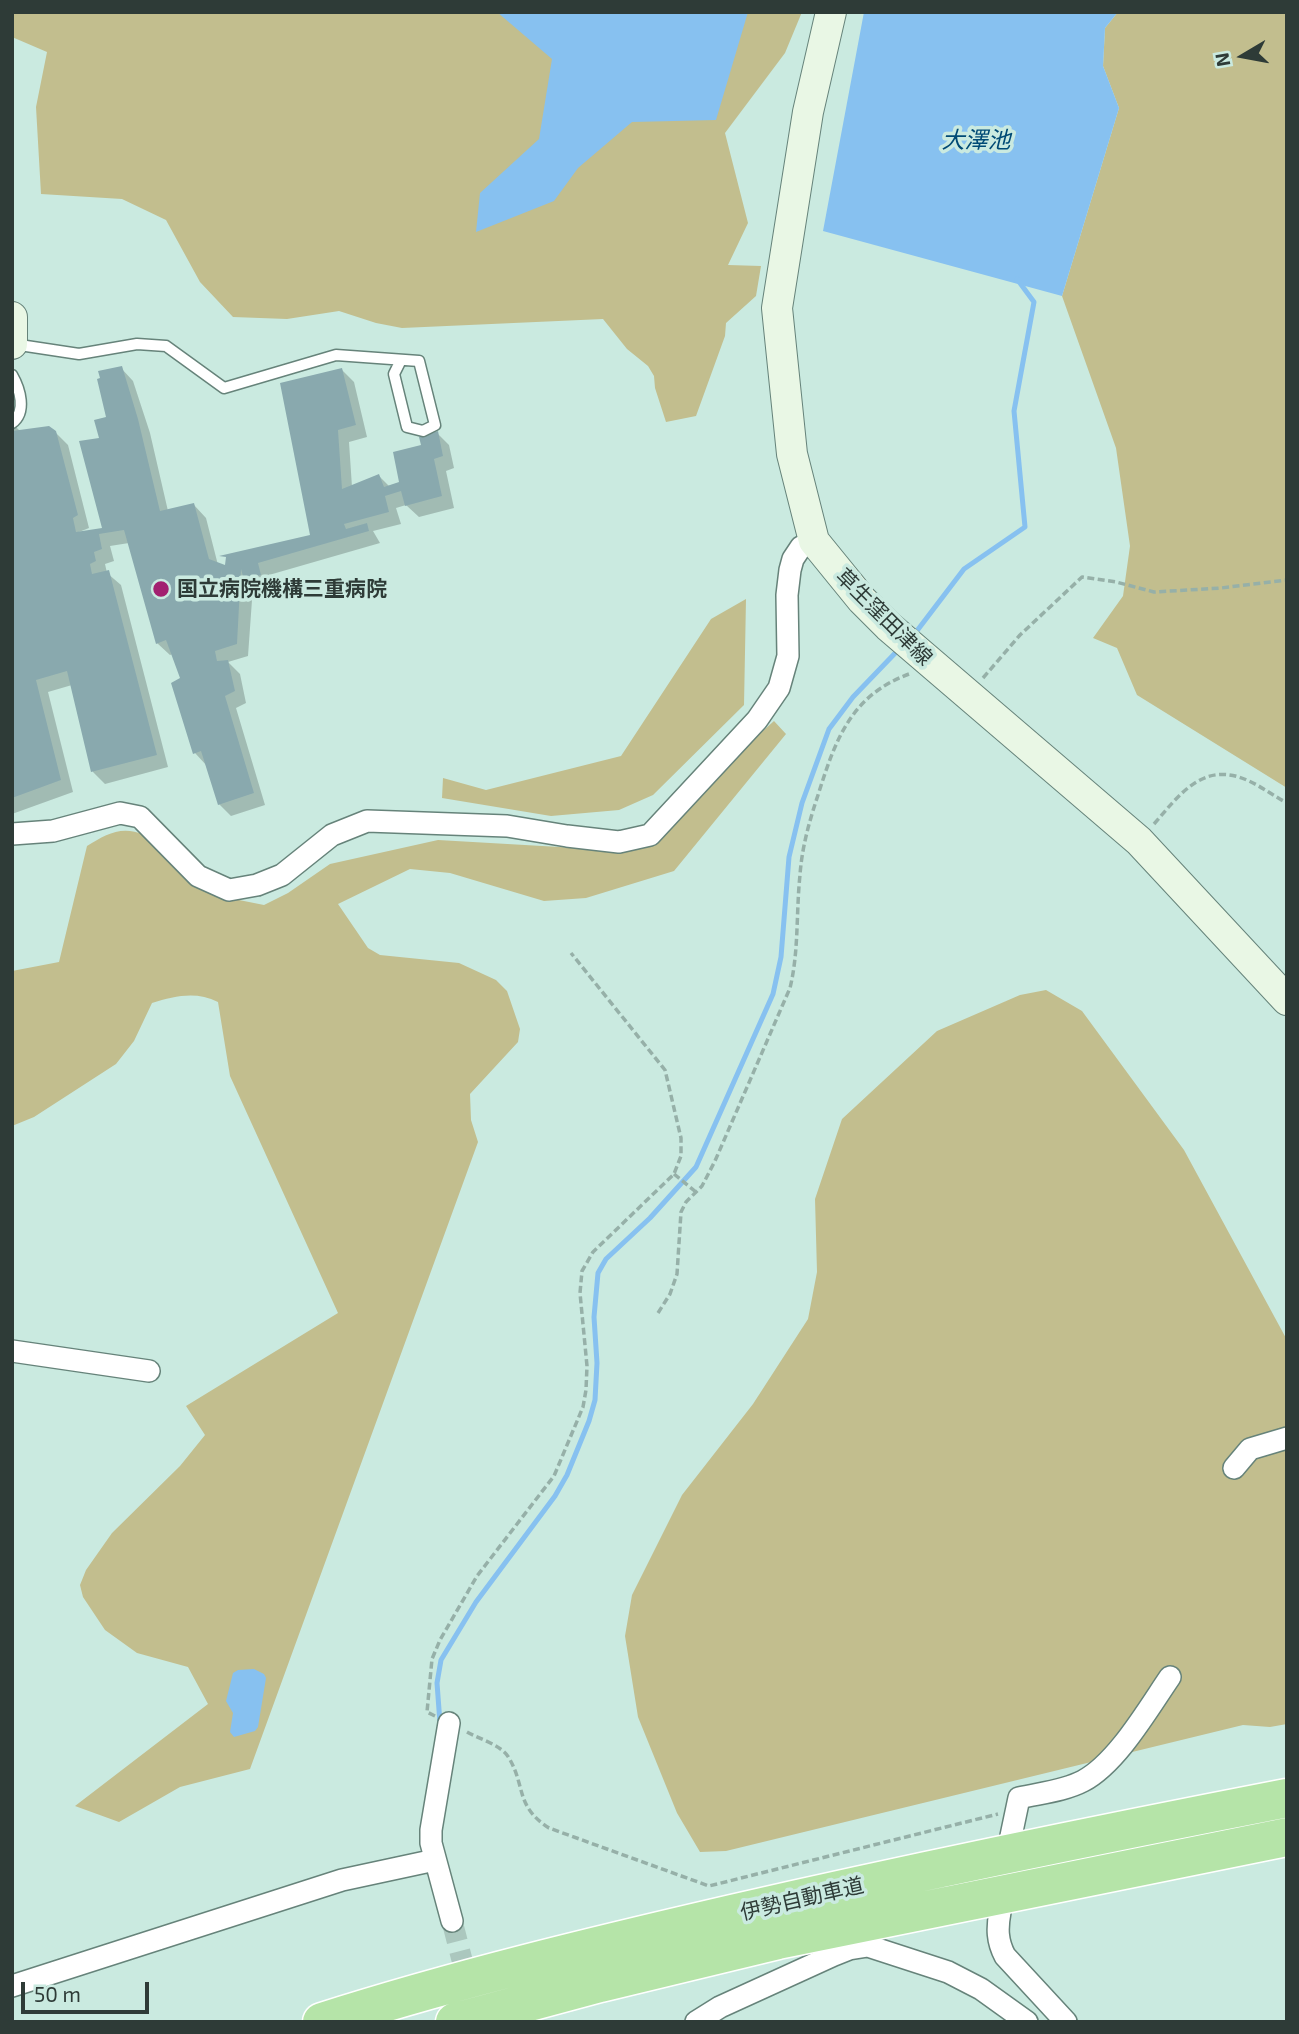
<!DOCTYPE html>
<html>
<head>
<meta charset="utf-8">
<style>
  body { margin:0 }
  #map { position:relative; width:1299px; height:2034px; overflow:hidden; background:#caeae0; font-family:"Exo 2",sans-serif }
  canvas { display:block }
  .frame { position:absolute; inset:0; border:14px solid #2e3b37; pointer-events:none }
  .north { position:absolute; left:1208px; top:21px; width:70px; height:70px; -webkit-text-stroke:5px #caeae0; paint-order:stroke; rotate:260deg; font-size:19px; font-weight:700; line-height:28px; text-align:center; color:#2e3b37 }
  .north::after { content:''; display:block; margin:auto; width:24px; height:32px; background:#2e3b37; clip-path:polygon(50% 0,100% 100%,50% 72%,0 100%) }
  .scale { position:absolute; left:21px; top:1982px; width:128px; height:32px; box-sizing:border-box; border:4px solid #2e3b37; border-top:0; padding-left:9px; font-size:21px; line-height:24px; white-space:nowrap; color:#2e3b37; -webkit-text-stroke:5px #caeae0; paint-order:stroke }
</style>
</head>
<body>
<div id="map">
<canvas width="1299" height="2034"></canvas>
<div class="frame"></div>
<div class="north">N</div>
<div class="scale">50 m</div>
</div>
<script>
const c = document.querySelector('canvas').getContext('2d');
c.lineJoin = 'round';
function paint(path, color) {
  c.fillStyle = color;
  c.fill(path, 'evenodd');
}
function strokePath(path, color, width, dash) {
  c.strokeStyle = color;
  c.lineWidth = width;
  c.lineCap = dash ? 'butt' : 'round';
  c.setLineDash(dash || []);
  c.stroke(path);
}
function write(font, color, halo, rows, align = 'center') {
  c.font = font + ' "Exo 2","Noto Sans JP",sans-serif';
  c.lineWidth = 7;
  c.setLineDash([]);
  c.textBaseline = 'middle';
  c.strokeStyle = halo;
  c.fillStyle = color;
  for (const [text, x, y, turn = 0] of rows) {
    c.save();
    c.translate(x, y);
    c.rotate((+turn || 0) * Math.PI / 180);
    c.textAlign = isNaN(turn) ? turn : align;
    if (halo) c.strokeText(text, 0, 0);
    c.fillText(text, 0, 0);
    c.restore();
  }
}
const green = new Path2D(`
  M12,12H802L785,53L725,133L748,223L728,265L761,266L756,296L726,323L725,336L696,416L666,422L655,388L654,376L648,366L627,349L603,319L402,328L376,323L339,311L287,319L233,317L200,282L166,220L122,199L41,194L36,107L47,52L12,37Z
  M1118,12H1287V788L1137,695L1117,648L1093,638L1123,596L1130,546L1116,448L1062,296L1119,108L1103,66L1105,28Z
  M746,599L744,705L653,795L619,810L551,816L442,798L443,778L486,790L621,756L711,619Z
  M774,721L786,734L674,871L586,898L544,901L450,873L410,869L338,904L368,948L380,955L459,963L496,980L507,991L520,1029L518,1042L470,1094L471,1120L478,1142L250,1769L180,1787L119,1822L75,1806L208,1704L188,1667L137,1653L105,1630L83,1597L80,1585L86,1570L112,1533L180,1466L205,1435L186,1406L338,1313L230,1076L218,1002C196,991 175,996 152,1003L134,1041L116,1064L34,1117L12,1126V971L59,962L87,846C106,834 122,825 144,835L214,895L264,905L288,893L330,864L438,840L629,851Z
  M1046,990L1082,1011L1184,1150L1287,1340V1724L1270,1727L1243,1725L726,1851L700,1852L677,1813L638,1717L625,1636L632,1595L682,1495L753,1404L808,1319L817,1272L815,1199L842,1119L937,1031L1020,995Z`);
const water = new Path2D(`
  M497,12H748L716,120L632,122L578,168L554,201L476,232L480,193L539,139L552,59Z
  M864,12H1118L1105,28L1103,66L1119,108L1062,296L823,231Z
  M254,1669L264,1674L266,1678L258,1727L255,1731L234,1737L230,1732L233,1713L226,1701L233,1673L238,1670Z`);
const shadow = new Path2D(`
  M121,368L133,381L150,433L168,511L194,505L206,518L218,565L226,567L312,536L342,370L354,382L367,437L349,442L352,487L379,476L390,487L401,483L423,446L437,433L449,445L454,468L446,471L454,508L419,517L406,505L396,508L401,524L373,531L380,543L269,575L272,587L258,591L253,586L248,656L228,662L240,674L246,703L236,708L265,805L231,816L219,804L207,766L195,753L182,679L173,654L170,655L157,643L129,543L110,546L114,561L105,564L107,573L121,585L168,767L105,784L93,772L72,685L48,692L73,792L12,814V423L21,432H55L68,445L89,528L79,532L104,529L101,439Z`);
const stream = new Path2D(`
  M913,636L964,569L1025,527L1014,411L1034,302L1017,279
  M440,1723L437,1683L441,1660L476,1602L555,1496L567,1475L589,1421L595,1400L597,1363L594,1317L598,1273L606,1259L650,1218L696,1167L773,994L781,957L789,857L802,803L829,729L853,697L901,647`);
const building = new Path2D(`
  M122,366L138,419L160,511L194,503L209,559L225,565L226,557L219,556L310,535L280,383L342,368L356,425L338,430L342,489L379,474L384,487L399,482L393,452L421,445L419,437L438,431L443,456L434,459L442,496L405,506L401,491L385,496L389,512L344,524L346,529L367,523L369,531L258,563L261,575L244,580L241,569L237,644L215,651L217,661L228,660L235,691L225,696L254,793L218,805L201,751L193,754L171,683L180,678L166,640L156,644L124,530L99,534L102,549L94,552L96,561L90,564L92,574L109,570L157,755L91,772L67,671L36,680L61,780L12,798V431L49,426L56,431L78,515L73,518L76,532L102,528L79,441L99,438L94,420L106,417L97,379L100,378L98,371Z`);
const streetTunnel = new Path2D(`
  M452,1921L469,1987`);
const path = new Path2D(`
  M983,678L1020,635L1082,577L1116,582L1154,592L1221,588L1287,580
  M1154,824C1181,793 1204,760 1249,781C1262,787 1274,796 1287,803
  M674,1174L696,1192
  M658,1313L670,1294L677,1274L681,1212L686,1202L702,1186L715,1161L790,988C799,951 796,913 800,875C802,846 810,819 819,792C836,738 852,695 909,674
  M435,1716L427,1712L432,1659L440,1640L477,1576L554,1476L583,1407L586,1390L587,1366L580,1293L582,1271L593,1252L674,1174L681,1156V1138L665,1070L571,953
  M467,1732C479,1739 502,1745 509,1758C526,1787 515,1806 549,1828L709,1886L998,1814`);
const lane = new Path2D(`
  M13,344L79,354L137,344L166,346L224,388L336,355L419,361L435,425L423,431L407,427L394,374L401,360
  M12,375C20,389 27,412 12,423`);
const street = new Path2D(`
  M12,834L53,831L120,813L140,817L198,876L229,890L257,885L282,875L332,835L367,821L507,826L567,836L619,842L650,835L757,720L779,688L788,656L787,595L790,570L793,559L801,547L814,541
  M12,1351L149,1371
  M1234,1468L1250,1449L1287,1438
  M449,1723L431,1830V1843L452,1921
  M1011,1836L1019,1798C1040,1793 1064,1791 1083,1781C1117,1763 1148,1709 1170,1677
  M1000,1912C997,1928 997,1941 1005,1956L1066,2022
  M12,1986L342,1880L435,1860
  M696,2022L720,2007L834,1955L849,1949L868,1946L948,1972L981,1989L1027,2022`);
const secondary = new Path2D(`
  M831,12L808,112L777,308L792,454L814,541L862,600L888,626L1139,841L1287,1000
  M12,317V344`);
const highway = new Path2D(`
  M322,2022C457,1979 594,1946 732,1914C916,1872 1101,1834 1287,1798
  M455,2022L600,1983L778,1940L1287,1837`);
const markers = [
  [161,589,9,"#a22070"]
];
const poiNames = [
  ["国立病院機構三重病院",177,589]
];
const streetNames = [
  ["草生窪田津線",884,617,45],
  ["伊勢自動車道",802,1899,-13]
];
const waterNames = [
  ["大澤池",976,140]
];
paint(green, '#c2be8e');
paint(water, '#87c1f0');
paint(shadow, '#0003');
strokePath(stream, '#87c1f0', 5);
paint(building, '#89a9ae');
strokePath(streetTunnel, '#abc7be', 21, [21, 10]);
strokePath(lane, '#66837a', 13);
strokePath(street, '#66837a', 24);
strokePath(secondary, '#66837a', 32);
strokePath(highway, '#fff', 41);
strokePath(path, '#96b0a8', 3.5, [7, 3.5]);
strokePath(lane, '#fff', 10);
strokePath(street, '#fff', 21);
strokePath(secondary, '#e9f7e5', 30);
strokePath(highway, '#b5e4a8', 38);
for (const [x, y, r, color] of markers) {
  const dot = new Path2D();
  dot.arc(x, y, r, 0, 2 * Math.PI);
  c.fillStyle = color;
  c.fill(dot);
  strokePath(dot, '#caeae0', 2.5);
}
write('bold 21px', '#2e3b37', '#caeae0', poiNames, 'left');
write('21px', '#2e3b37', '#caeae0', streetNames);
write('italic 23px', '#004a75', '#caeae0', waterNames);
</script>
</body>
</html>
